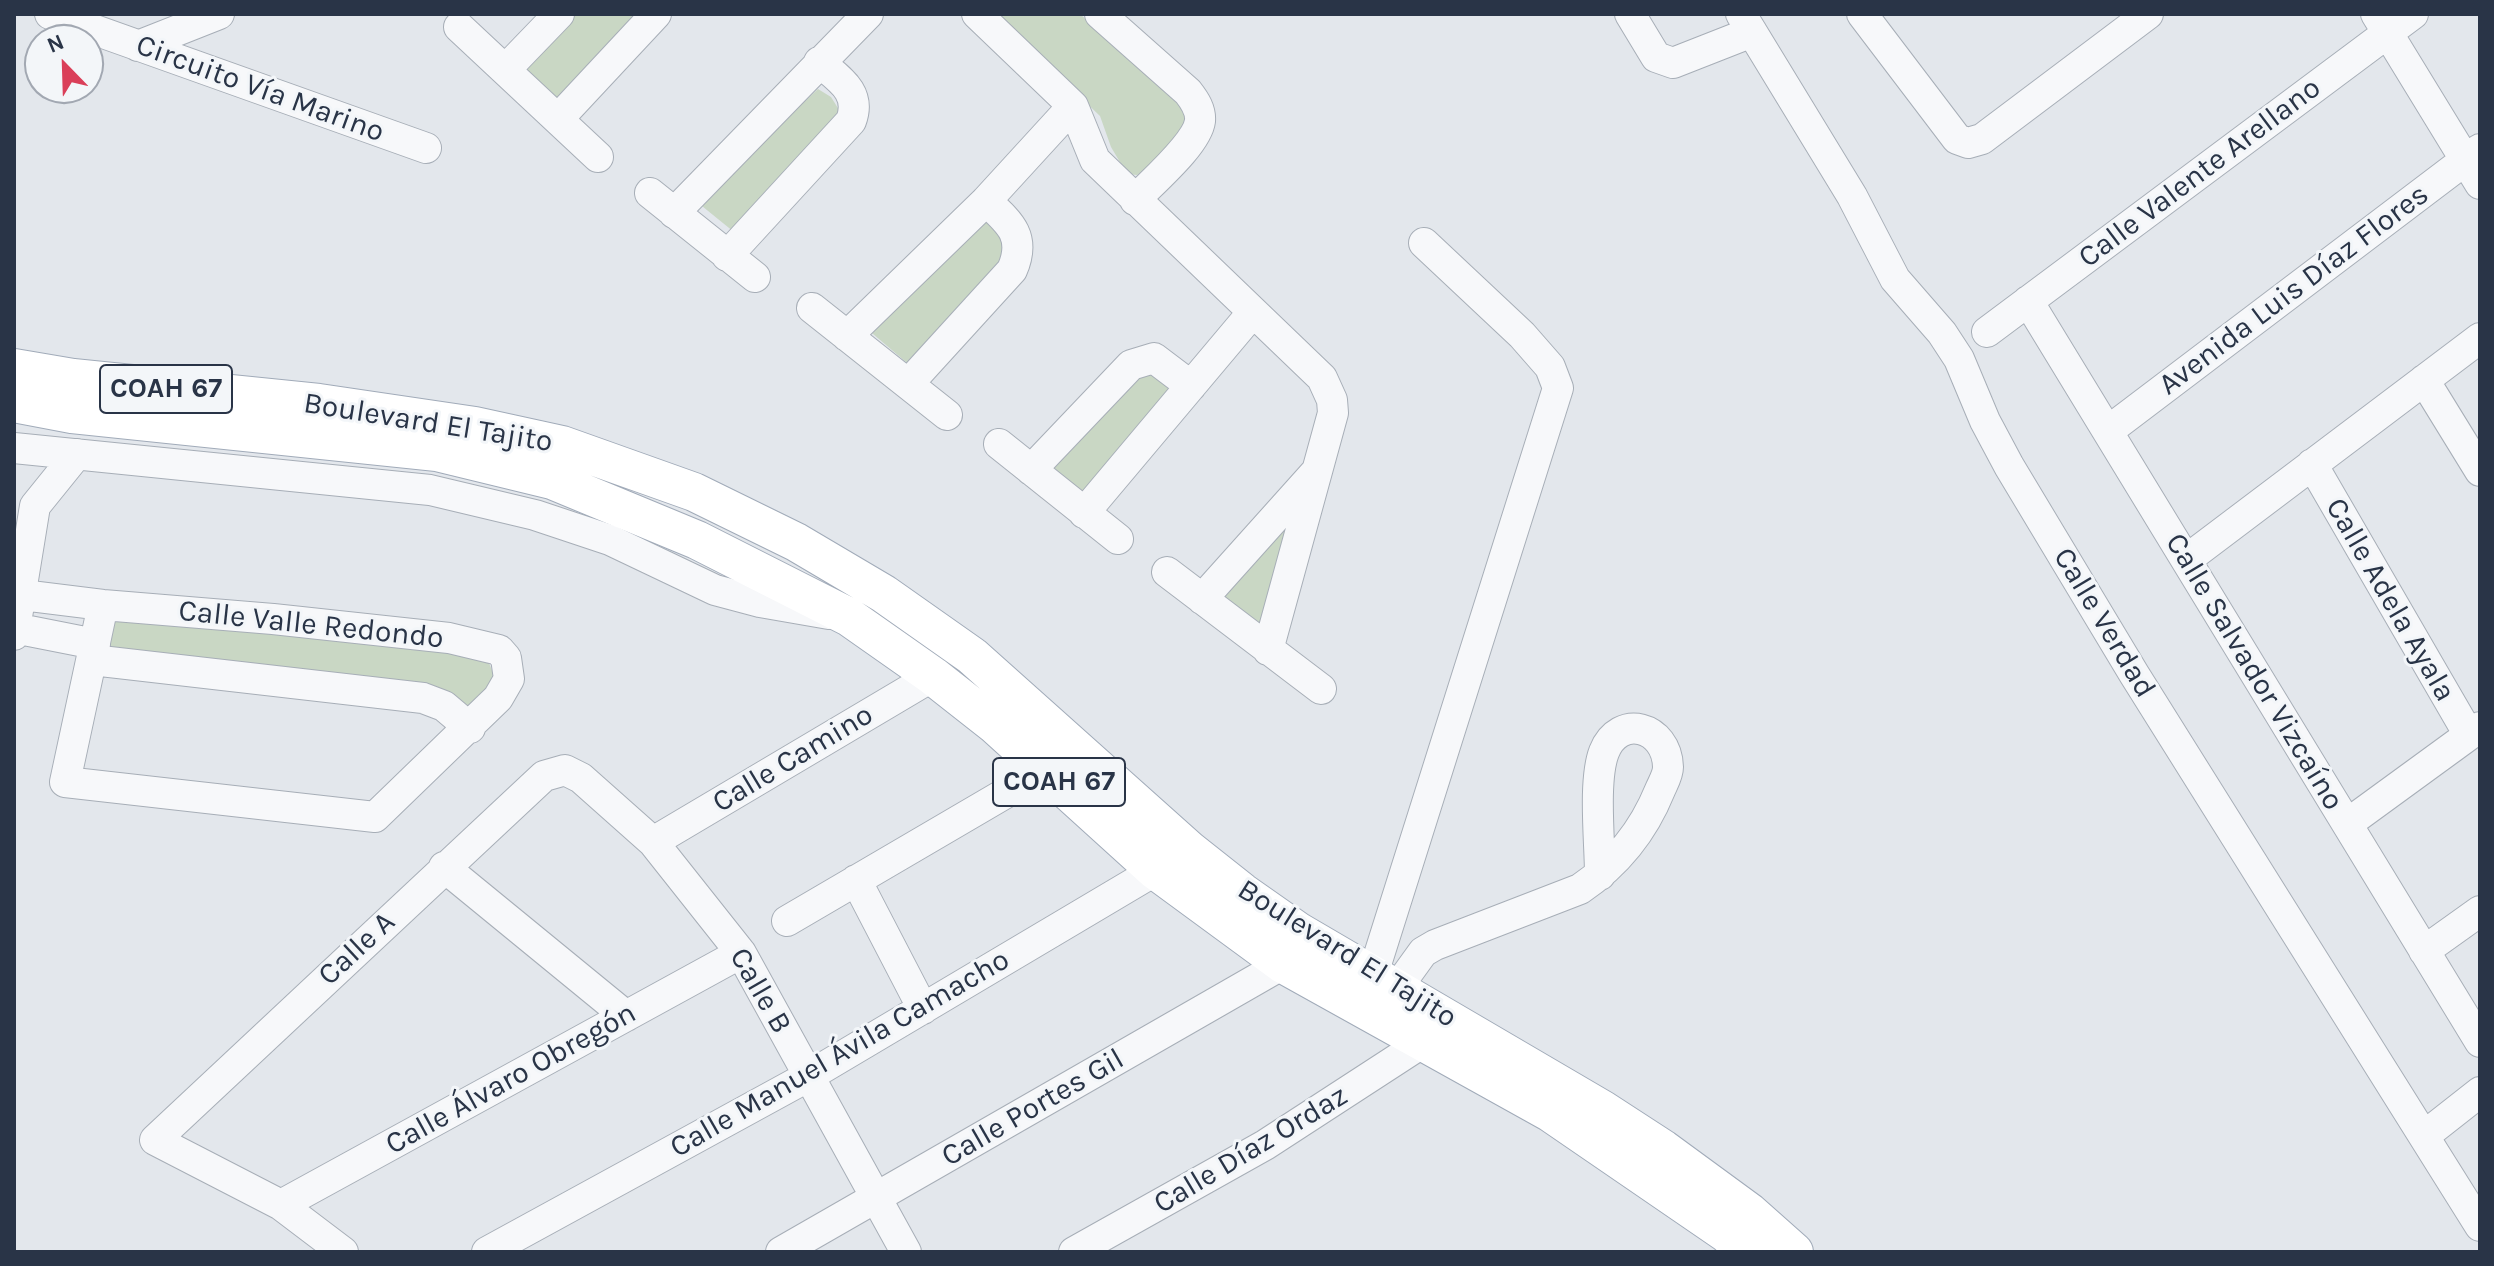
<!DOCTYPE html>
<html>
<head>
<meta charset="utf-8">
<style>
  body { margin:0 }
  #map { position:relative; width:2494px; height:1266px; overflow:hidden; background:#e3e7ec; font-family:Karla,sans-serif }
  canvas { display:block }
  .frame { position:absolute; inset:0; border:16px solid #293447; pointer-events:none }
  .north { position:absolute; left:24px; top:24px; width:80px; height:80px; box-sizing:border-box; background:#f3f6f9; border:2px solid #a2a8b2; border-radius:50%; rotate:337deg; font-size:22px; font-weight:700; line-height:32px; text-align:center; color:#293447 }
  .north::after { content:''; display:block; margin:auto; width:28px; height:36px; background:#da3f59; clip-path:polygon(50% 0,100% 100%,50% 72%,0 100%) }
</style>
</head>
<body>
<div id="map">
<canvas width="2494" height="1266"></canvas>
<div class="frame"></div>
<div class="north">N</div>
</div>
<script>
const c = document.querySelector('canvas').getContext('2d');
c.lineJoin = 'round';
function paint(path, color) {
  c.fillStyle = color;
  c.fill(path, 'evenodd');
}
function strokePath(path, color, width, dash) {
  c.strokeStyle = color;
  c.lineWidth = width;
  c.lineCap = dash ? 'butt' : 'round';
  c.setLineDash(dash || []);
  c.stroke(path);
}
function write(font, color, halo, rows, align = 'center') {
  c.font = font + ' Karla,sans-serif';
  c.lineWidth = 6;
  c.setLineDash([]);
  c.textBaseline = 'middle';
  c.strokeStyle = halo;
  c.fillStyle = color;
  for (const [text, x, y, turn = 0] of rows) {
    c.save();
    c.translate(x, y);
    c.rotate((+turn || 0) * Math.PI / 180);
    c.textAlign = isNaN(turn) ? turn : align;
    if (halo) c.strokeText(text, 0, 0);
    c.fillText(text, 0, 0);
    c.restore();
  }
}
const green = new Path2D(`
  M568,14H649L562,111L517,68Z
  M994,14H1080L1178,103L1187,120L1185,129L1145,170L1137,175L1127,174L1111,147L1100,116Z
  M818,89L831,97L841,113L734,232L697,202Z
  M987,208L1010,249L913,368L866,328Z
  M1149,368L1173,390L1082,502L1041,470Z
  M1305,491L1269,634L1215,592Z
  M111,607L436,650L489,663L495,678L472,706L464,704L435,686L101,647Z`);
const minor = new Path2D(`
  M50,14L426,148
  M977,14L1073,106L1095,160L1322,378L1332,400L1333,413L1268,650
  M1100,14L1188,92C1195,101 1201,110 1200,121C1197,144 1152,182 1135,200
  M1630,14L1656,57L1673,63L1752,32
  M1741,14L1852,196L1895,279L1942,333L1959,359L1985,421L2009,466L2134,674L2480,1226
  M1862,14L1957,139L1968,143L1982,139L2148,14
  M2376,14L2480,184
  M459,27L598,157
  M138,46L219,14
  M505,70L559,14
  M558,119L656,14
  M650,193L755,277
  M674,213L868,14
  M727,256L851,121C862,92 839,79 819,62
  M2028,301L2480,1042
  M812,308L947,415
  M1987,332L2413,14
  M847,336L986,201L1073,106
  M2424,380L2480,471
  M909,383L1012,270C1027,236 1009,222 986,201
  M2108,431L2480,149
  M999,444L1118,539
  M14,448L430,490L535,515L610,540L715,590L760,602L829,614
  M2312,464L2469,735
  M1031,470L1131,365L1154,358L1191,386
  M1084,513L1253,312
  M2186,560L2480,338
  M1167,572L1321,689
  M14,594L103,605L273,619L449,638L499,650L506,658L509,679L498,698L375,817L65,782L103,605
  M1202,599L1315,473
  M14,628L95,644
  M14,635L35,506L77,454
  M92,660L423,698L444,706L470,728
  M2347,824L2480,727
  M653,842L933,676
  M444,867L626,1016
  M856,880L923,1009
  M787,921L1045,770
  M2424,951L2480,911
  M1373,974L1558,388L1550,367L1522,335L1424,243
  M1397,988L1423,952L1435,945L1580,889C1617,864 1643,832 1660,790C1663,783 1668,775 1668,767C1667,726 1619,713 1604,752C1593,781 1600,843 1600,875
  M2424,1136L2480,1092
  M281,1205L741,953
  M343,1252L281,1205L155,1140L544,776L565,770L581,778L653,842L741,953L906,1252
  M487,1252L809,1076L1173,860
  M781,1252L1283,964
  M1074,1252L1265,1145L1425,1041`);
const major = new Path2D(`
  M14,368L73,378L319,403L475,426L562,445L694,492L796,542L884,594L972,656L1189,850L1242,892L1299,932L1603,1110L1663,1149L1749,1212L1794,1252
  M14,403L72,414L437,452L552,480L697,540L849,617L933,676L994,724L1155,870L1283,964L1551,1113L1726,1233L1747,1252`);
const shields = [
  [166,389,132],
  [1059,782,132]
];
const shieldNames = [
  ["COAH 67",166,389],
  ["COAH 67",1059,782]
];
const streetNames = [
  ["Circuito Vía Marino",260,89,20],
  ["Calle Valente Arellano",2200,173,-37],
  ["Avenida Luis Díaz Flores",2294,290,-37],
  ["Boulevard El Tajito",428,423,9],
  ["Calle Adela Ayala",2390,600,60],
  ["Calle Verdad",2104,623,59],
  ["Calle Valle Redondo",311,625,6],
  ["Calle Salvador Vizcaíno",2254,672,59],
  ["Calle Camino",793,759,-31],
  ["Calle A",357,949,-43],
  ["Boulevard El Tajito",1347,954,32],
  ["Calle B",760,991,60],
  ["Calle Manuel Ávila Camacho",840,1054,-30],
  ["Calle Álvaro Obregón",511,1079,-29],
  ["Calle Portes Gil",1033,1108,-30],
  ["Calle Díaz Ordaz",1251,1150,-31]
];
paint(green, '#c9d7c4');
strokePath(minor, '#a7aeb7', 32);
strokePath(major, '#a1abb9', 40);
strokePath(minor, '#f7f8fa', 30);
strokePath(major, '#fff', 38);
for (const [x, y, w] of shields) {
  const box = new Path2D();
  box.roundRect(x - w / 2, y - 24, w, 48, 6);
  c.fillStyle = '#f3f6f9';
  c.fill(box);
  strokePath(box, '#293447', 2);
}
write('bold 28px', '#293447', null, shieldNames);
write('30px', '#293447', '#f3f6f9', streetNames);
</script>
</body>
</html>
